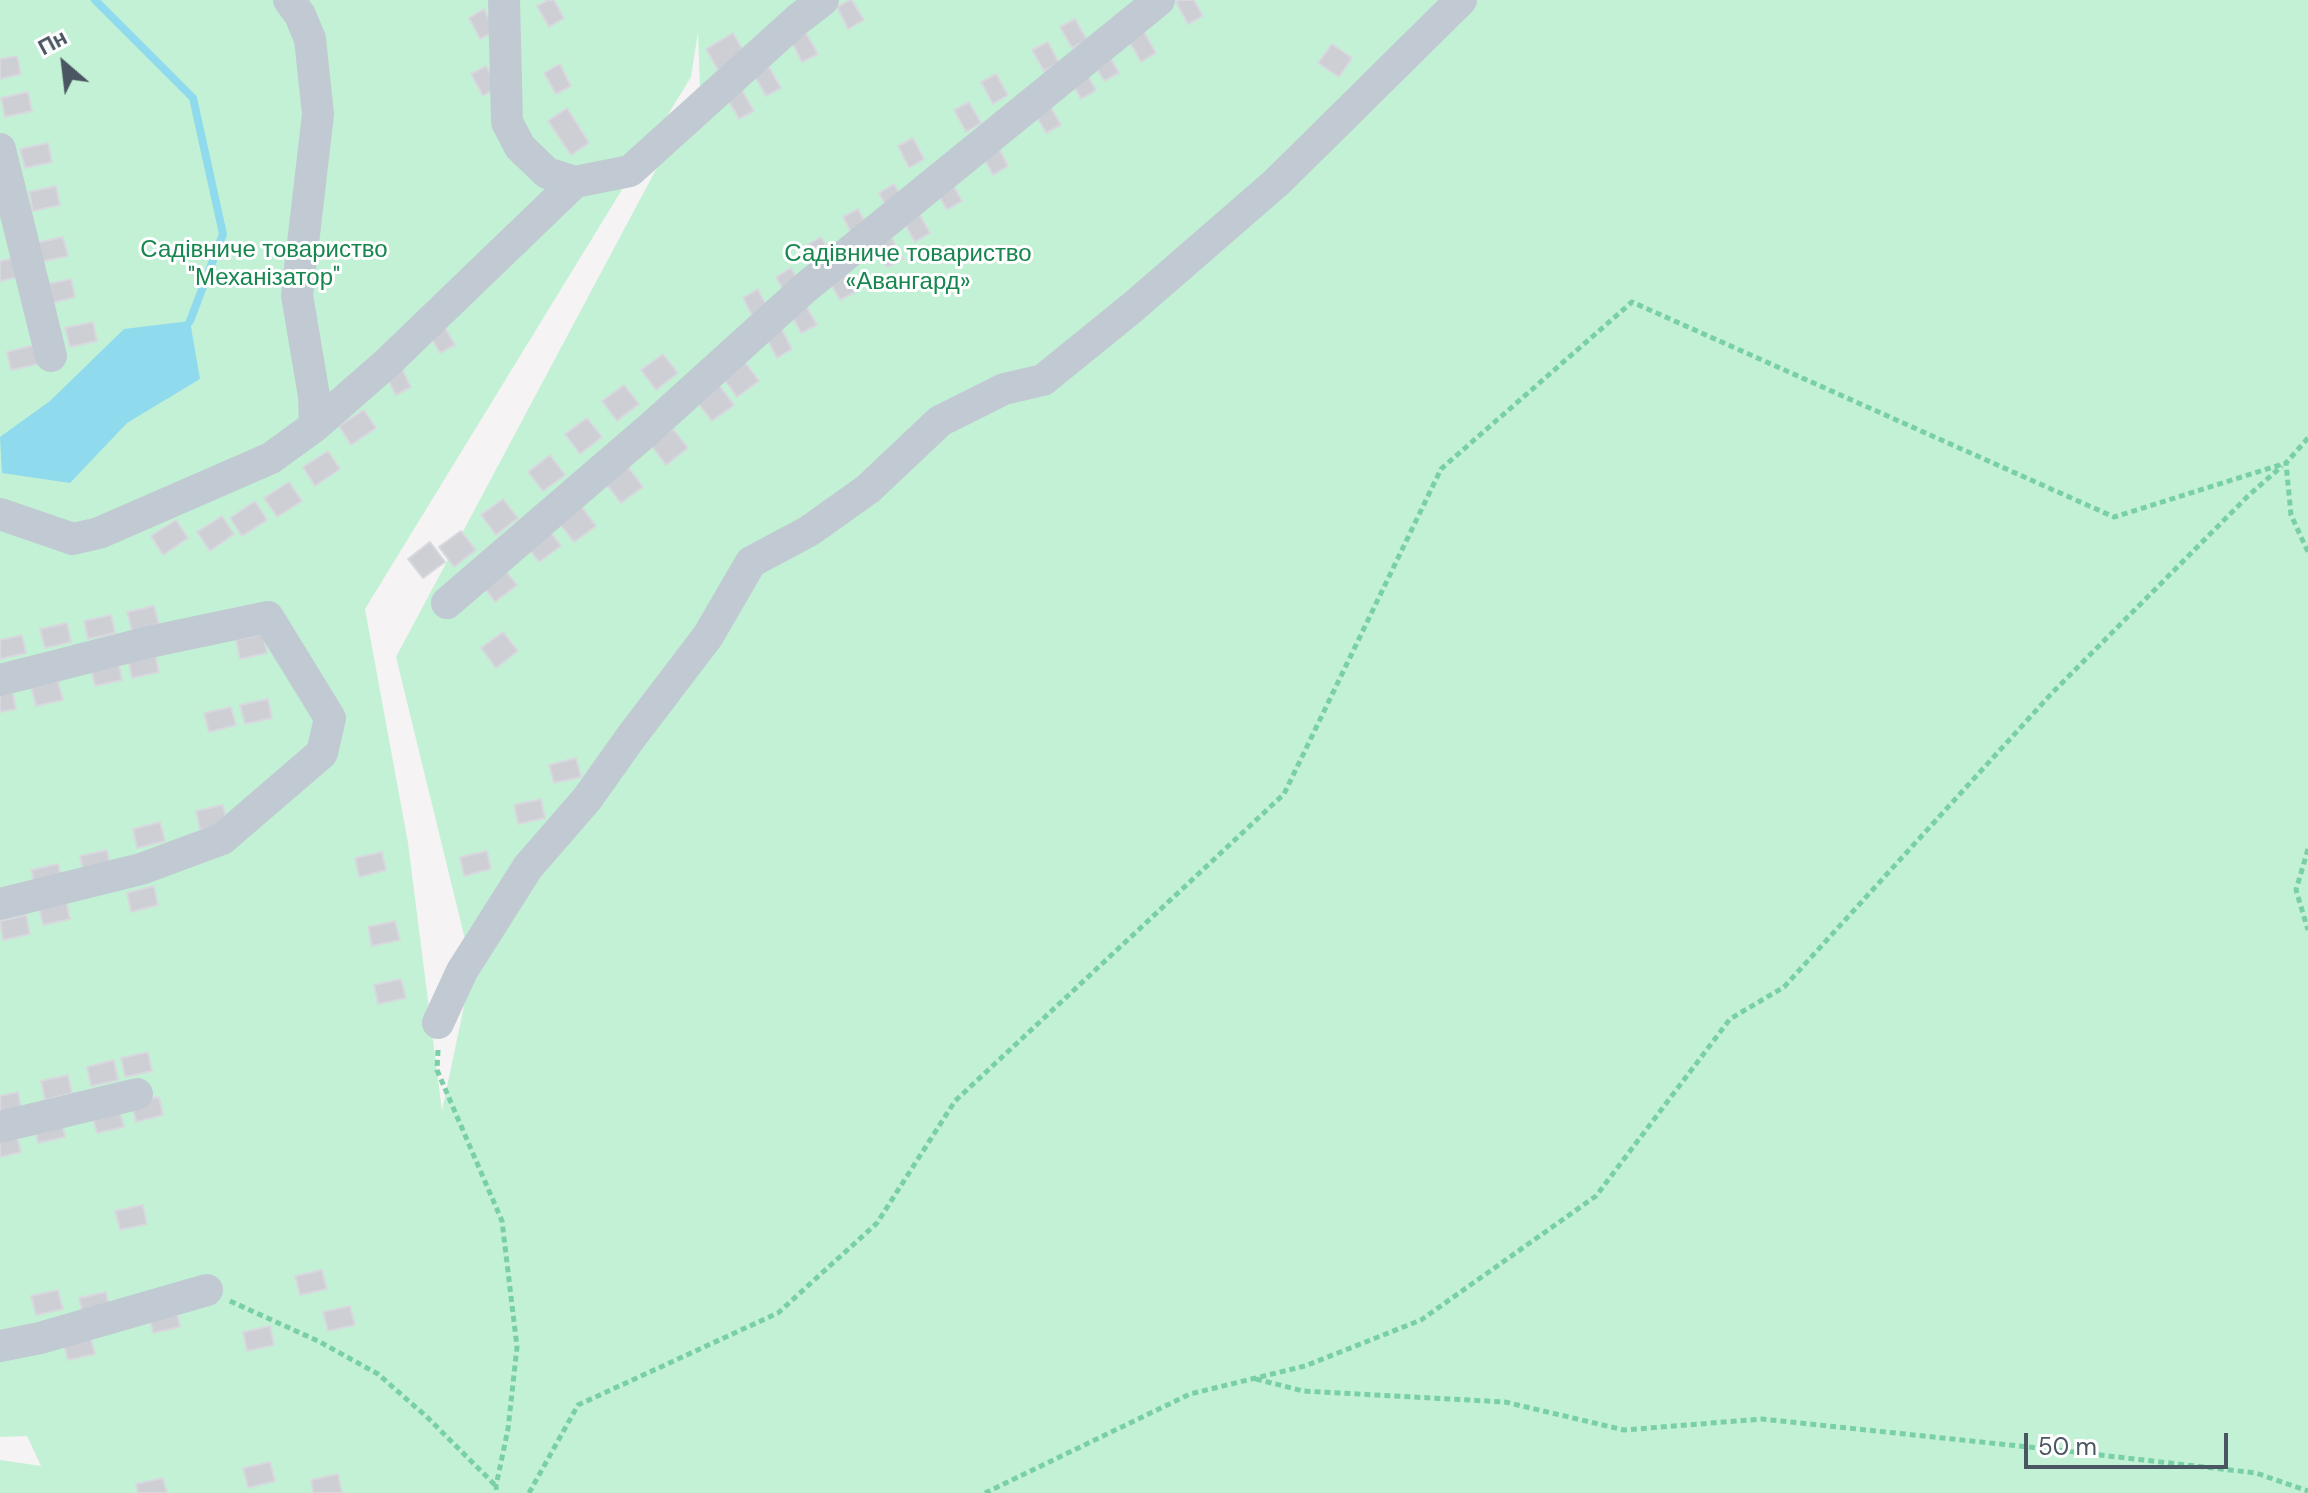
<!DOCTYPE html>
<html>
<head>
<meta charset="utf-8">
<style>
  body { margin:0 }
  #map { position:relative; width:2308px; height:1493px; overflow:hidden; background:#f5f3f3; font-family:"DM Sans",sans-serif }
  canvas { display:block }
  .north { position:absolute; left:24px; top:24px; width:80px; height:80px; -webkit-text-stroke:6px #fff; paint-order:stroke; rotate:332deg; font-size:22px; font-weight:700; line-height:32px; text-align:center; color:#4a5661 }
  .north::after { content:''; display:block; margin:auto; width:28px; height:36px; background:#4a5661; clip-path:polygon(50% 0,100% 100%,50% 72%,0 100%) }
  .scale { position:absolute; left:2024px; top:1433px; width:204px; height:36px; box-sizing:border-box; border:4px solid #4a5661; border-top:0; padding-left:10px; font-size:24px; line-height:28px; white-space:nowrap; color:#4a5661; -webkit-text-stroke:6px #fff; paint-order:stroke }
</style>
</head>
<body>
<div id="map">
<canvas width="2308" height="1493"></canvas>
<div class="north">Пн</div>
<div class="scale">50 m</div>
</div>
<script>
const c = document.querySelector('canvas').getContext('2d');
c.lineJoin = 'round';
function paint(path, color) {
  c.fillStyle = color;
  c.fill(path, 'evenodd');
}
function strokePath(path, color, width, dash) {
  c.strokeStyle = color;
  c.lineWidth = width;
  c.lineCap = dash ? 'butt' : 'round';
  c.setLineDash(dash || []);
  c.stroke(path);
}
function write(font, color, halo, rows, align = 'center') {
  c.font = font + ' "DM Sans",sans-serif';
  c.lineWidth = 6;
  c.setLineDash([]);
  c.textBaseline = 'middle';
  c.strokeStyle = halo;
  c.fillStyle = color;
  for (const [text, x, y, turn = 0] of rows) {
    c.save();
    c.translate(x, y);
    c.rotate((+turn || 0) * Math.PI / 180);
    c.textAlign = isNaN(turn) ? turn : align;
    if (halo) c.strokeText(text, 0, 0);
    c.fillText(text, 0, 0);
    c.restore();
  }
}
const green = new Path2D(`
  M0,0H2308V1493H0V1460L41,1466L27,1436L0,1437ZM698,32L700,87L396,657L472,968L442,1111L408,843L365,609L691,77Z`);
const water = new Path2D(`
  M190,321L200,379L127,423L70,483L2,473L0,437L50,401L124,329Z`);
const stream = new Path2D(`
  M95,0L193,98L223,234L190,321`);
const building = new Path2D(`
  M548,0H554L564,18L549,27L537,6Z
  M850,0H852L864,20L848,29L837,7Z
  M1180,0H1194L1203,16L1188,24L1176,2Z
  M484,9L495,31L480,39L469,18Z
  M1075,19L1087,40L1072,48L1060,27Z
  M1144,32L1156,53L1141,62L1129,41Z
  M733,33L745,54L718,70L706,49Z
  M806,33L818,54L802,62L791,41Z
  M1048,42L1059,63L1044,71L1032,50Z
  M1332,44L1352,58L1339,77L1318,63Z
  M1107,52L1119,73L1104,81L1092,60Z
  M17,56L21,74L0,79V59Z
  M560,64L571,86L556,94L544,73Z
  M486,66L498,87L483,96L471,74Z
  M769,67L781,88L766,96L754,75Z
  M1084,69L1096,90L1081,99L1069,77Z
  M996,74L1008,95L993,104L981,82Z
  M742,90L754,111L739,119L727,98Z
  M28,92L32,111L5,117L1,98Z
  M969,102L981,123L966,132L954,110Z
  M1049,104L1061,125L1046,133L1034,112Z
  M567,108L589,143L571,155L548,121Z
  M913,138L924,159L909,168L898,146Z
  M48,143L52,162L25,168L20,149Z
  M997,145L1008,166L993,175L981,153Z
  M950,180L962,201L947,210L935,188Z
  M894,184L906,206L890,214L879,193Z
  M56,186L60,205L33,211L29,192Z
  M858,209L869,230L854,238L843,217Z
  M918,212L930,233L915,242L903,220Z
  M63,237L68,256L40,262L36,243Z
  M821,237L833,258L818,266L807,245Z
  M891,237L903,259L887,267L876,246Z
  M19,257L23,276L0,281V261Z
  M791,268L803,290L788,298L776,277Z
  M843,271L855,292L840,300L828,279Z
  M71,279L75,297L48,304L44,285Z
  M758,289L769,311L754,319L743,298Z
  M805,304L817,325L801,333L790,312Z
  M93,322L97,341L70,347L65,328Z
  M443,324L455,345L440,353L428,332Z
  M781,328L792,349L777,358L766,337Z
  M34,345L38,364L11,370L7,352Z
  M663,354L678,373L656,390L641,370Z
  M744,361L759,381L737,397L723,378Z
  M400,365L411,387L396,395L385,374Z
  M624,385L639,404L617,421L602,401Z
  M719,385L734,405L712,421L697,402Z
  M364,410L376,428L351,445L339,426Z
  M587,418L602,437L580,454L565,434Z
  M673,429L688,448L666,465L651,445Z
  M328,451L340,469L315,486L303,467Z
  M550,455L565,475L543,491L528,472Z
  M628,467L643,487L621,503L606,484Z
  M289,482L302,501L277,517L264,498Z
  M503,499L518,518L496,535L481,515Z
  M255,501L267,520L242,536L230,518Z
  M581,506L596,526L574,542L559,523Z
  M222,516L234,534L210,551L197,532Z
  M176,520L188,538L163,555L151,536Z
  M546,526L561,546L539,562L524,543Z
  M461,531L476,550L454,567L439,547Z
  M430,542L445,562L423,578L408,559Z
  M502,566L517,585L495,602L480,582Z
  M154,606L159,624L132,631L127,612Z
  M111,615L115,633L88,639L84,621Z
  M67,623L71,642L45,648L40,629Z
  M503,632L518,651L496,668L481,648Z
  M263,634L267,653L240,659L236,640Z
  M22,635L26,653L0,659V640Z
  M155,653L159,672L132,678L128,659Z
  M118,661L122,680L95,686L91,667Z
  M58,681L63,700L36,706L31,687Z
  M12,690L16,709L0,712V693Z
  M268,699L272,718L245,724L240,705Z
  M231,707L236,725L209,732L204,713Z
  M576,758L581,777L554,783L549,765Z
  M541,799L545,818L518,824L514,805Z
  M223,805L227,824L200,830L196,811Z
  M160,822L165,841L137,848L133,829Z
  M107,850L111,869L84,875L80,856Z
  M487,851L491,869L464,876L460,857Z
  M382,852L386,870L359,877L355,858Z
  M58,864L63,883L36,889L31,870Z
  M154,886L158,905L131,912L127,893Z
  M66,900L70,919L43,925L39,907Z
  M26,915L30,934L3,940L0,921Z
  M395,921L400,940L372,946L368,927Z
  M401,979L406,998L378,1004L374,985Z
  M148,1052L152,1071L125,1077L121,1058Z
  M114,1060L118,1080L91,1086L87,1067Z
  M68,1075L72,1093L45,1100L41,1081Z
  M18,1092L22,1111L0,1116V1096Z
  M159,1097L163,1115L136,1122L132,1103Z
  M119,1108L124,1127L97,1133L92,1115Z
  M61,1118L65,1137L38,1143L34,1124Z
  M16,1133L21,1152L0,1157V1137Z
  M143,1205L147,1224L120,1230L115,1211Z
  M322,1270L327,1289L300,1295L295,1276Z
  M58,1290L63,1309L36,1315L31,1296Z
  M106,1292L110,1311L83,1317L79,1298Z
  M350,1306L355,1325L328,1331L323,1312Z
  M176,1308L180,1327L153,1333L149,1315Z
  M270,1326L274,1345L247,1351L243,1332Z
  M90,1335L95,1354L68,1360L63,1341Z
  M270,1462L275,1481L248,1488L243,1468Z
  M338,1474L342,1493H313L311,1480Z
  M163,1478L167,1493H138L136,1484Z`);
const path = new Path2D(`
  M2308,438L2286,463L2291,515L2308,552
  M2308,849L2296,890L2308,930
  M438,1050L437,1070L502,1221L517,1347L508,1429L496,1486L497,1493
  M230,1301L318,1341L378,1374L428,1418L496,1486
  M1256,1379L1303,1391L1505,1402L1624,1430L1762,1419L2057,1450L2256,1473L2308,1491
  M529,1493L578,1405L778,1313L877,1223L955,1101L1284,794L1441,469L1632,302L2114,517L2286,463
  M985,1493L1190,1394L1305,1366L1421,1320L1596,1196L1730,1019L1784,987L2052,693L2248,496L2282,466`);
const minor = new Path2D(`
  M504,0L507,122L520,147L547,173L575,182L630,171L797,20L823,0
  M0,149L51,356
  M315,426L387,363L575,182
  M0,514L73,539L99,533L271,458L315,426L314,396L297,295L318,114L310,39L300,15L289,0
  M447,603L648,430L805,288L1159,0
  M0,680L149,642L268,617L330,718L322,753L222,839L141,869L0,904
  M438,1023L462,971L528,867L587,799L631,737L708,636L751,562L809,531L868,489L940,421L1004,389L1043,380L1133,307L1277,182L1461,0
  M0,1127L137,1094
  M0,1346L40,1338L207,1290`);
const parkNames = [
  ["Садівниче товариство",264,251],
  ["\"Механізатор\"",264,279],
  ["Садівниче товариство",908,255],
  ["«Авангард»",908,283]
];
paint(green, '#c3f1d5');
paint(water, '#90daee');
strokePath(stream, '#90daee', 8);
paint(building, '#cdcfd5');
strokePath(building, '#d7d9de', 2);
strokePath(path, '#7ad0a6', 5, [6, 4]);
strokePath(minor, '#c1cad2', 32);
write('24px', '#17864f', '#fff', parkNames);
</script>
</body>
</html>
